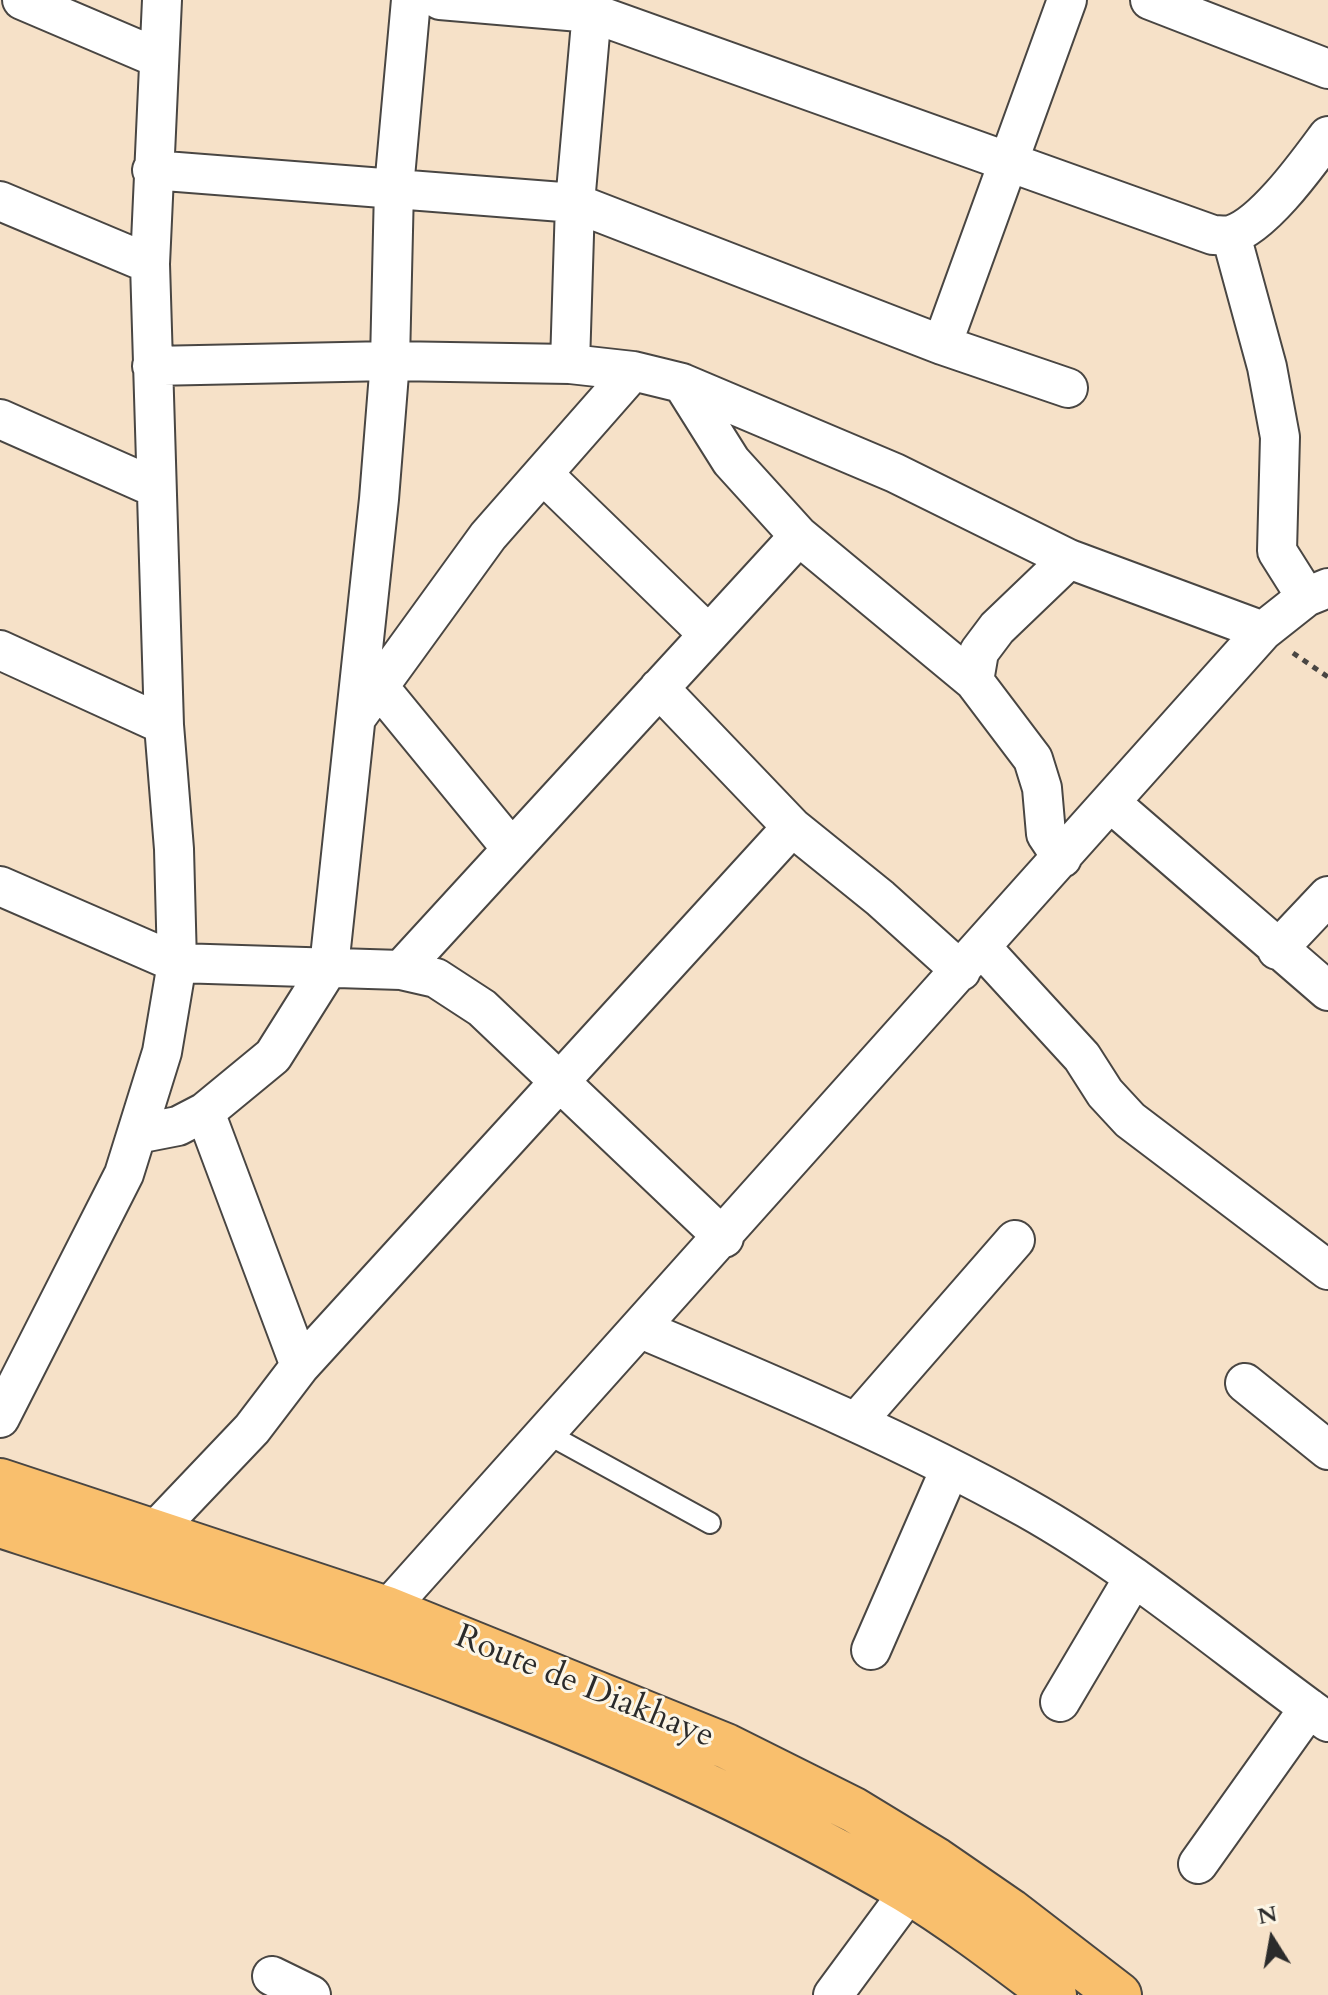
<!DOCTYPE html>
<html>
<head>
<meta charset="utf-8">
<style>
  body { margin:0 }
  #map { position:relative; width:1328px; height:1995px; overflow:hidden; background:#f6e1c8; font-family:Cardo,serif }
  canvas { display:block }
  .north { position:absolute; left:1232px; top:1899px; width:80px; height:80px; -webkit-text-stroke:6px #fcf5e5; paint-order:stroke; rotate:349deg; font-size:22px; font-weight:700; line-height:32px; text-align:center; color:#2b2b2b }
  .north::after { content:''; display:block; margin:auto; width:28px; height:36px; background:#2b2b2b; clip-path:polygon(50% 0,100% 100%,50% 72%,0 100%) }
</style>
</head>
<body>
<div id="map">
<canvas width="1328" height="1995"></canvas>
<div class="north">N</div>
</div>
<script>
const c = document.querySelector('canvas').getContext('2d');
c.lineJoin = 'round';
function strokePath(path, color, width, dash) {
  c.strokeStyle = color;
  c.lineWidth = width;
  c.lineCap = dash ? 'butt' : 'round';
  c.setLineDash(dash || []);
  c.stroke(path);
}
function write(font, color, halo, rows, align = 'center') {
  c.font = font + ' Cardo,serif';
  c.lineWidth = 6;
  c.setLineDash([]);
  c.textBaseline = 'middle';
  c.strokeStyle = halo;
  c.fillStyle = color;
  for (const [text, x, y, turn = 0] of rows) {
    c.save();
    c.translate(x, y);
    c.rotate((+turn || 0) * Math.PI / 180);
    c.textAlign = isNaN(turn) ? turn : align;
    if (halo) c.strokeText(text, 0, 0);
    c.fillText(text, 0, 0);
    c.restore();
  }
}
const path = new Path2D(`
  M1293,653L1328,677`);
const service = new Path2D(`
  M546,1433L710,1523`);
const minor = new Path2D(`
  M22,0L158,58
  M440,0L592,13L1213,235C1218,235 1226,236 1231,235C1264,225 1308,163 1328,136
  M1150,0L1328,69
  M152,170L575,203L942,345L1068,388
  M0,201L150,264
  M1231,235L1267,367L1280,437L1277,551L1306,597
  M942,345L1067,0
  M570,364L575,203L593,0
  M152,366L390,361L570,364L633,371L682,383L895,473L1069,559L1263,631
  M682,383L731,461L799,536L974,681L1033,759L1042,788L1046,834L1062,858
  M0,419L156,488
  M544,475L708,634
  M0,650L164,725
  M974,681L979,652L997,628L1069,559
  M379,687L511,848
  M659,688L792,827L880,898L961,971
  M356,718L488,536L633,371
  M1112,804L1328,991
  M0,886L177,963L401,970L436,978L482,1008L724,1238
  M982,948L1082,1057L1105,1093L1130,1120L1328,1270
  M1277,950L1328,896
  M401,970L799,536
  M205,1112L300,1366
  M137,1134L178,1126L205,1112L273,1056L329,967L379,499L390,361L394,188L411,0
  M641,1329C771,1384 902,1439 1026,1508C1133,1568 1228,1650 1328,1722
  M1245,1383L1328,1450
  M0,1418L124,1174L162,1052L177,963L174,849L164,725L150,264L162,0
  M858,1420L1015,1240
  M154,1532L252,1429L300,1366L792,827
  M369,1630L1263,631L1306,597L1328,588
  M871,1650L950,1469
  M1060,1702L1134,1577
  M1198,1864L1309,1708
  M272,1976L311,1995
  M833,1995L909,1892`);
const primary = new Path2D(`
  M0,1481L387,1609L726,1746L854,1810L936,1860L1010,1911L1119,1995
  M0,1525C309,1625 624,1725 906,1890C957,1921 1006,1959 1054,1995`);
const streetNames = [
  ["Route de Diakhaye",584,1688,22]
];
strokePath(service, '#494643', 24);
strokePath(minor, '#494643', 42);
strokePath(primary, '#494643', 48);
strokePath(path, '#494643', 5, [6, 6]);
strokePath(service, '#fff', 20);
strokePath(minor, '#fff', 38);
strokePath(primary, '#f9bf6d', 44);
write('34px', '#2b2b2b', '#fcf5e5', streetNames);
</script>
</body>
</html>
